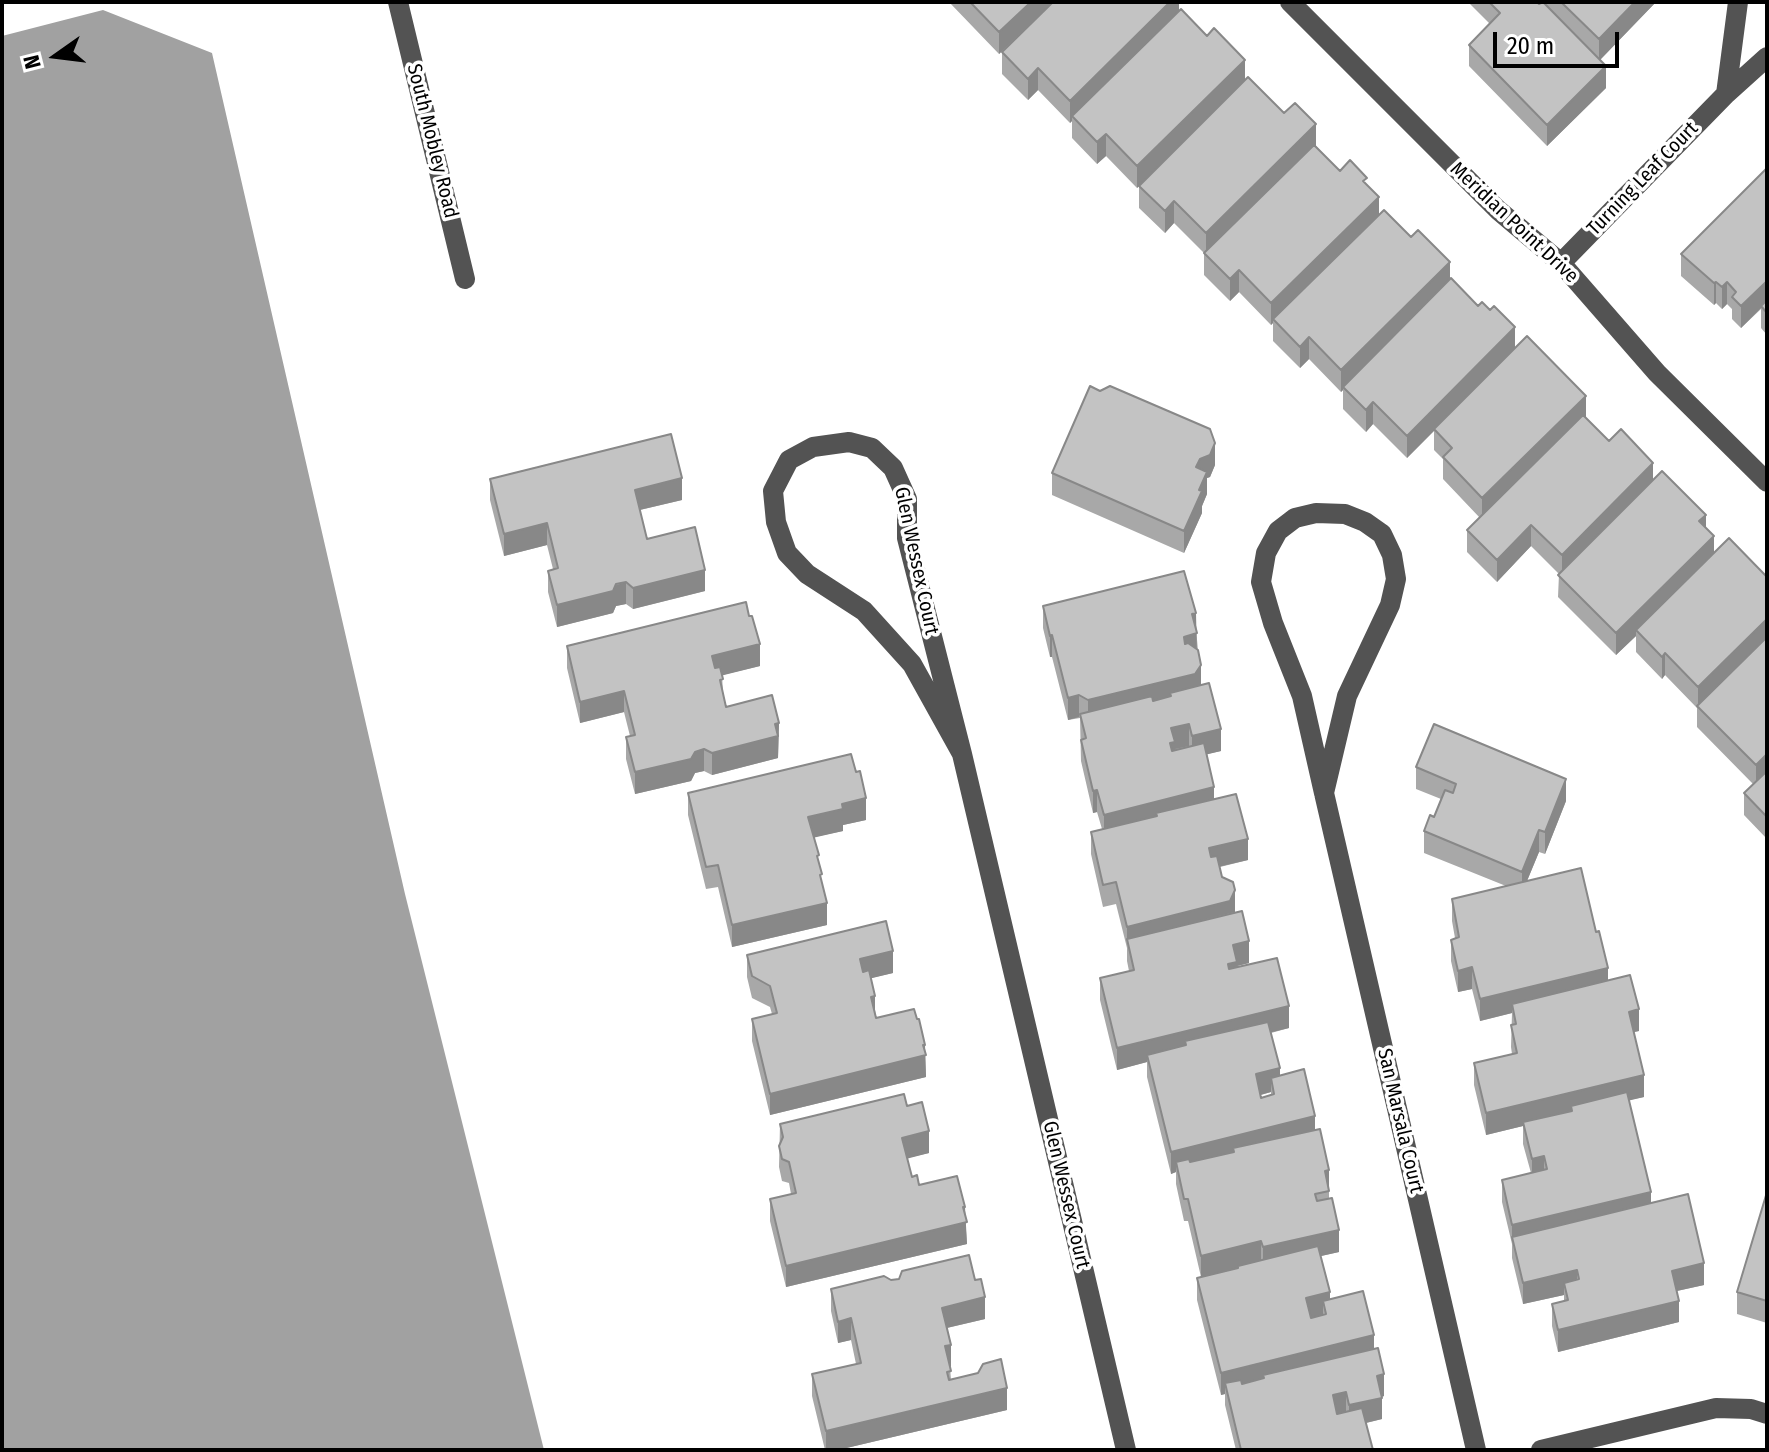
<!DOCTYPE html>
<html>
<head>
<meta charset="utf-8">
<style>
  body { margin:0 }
  #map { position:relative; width:1769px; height:1452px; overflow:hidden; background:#fff; font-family:"Fira Sans Condensed",sans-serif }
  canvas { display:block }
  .frame { position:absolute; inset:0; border:4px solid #000; pointer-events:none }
  .north { position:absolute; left:16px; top:16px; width:80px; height:80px; -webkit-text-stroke:6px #fff; paint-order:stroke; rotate:256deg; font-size:22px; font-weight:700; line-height:32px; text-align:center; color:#000 }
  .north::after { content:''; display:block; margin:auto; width:28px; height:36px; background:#000; clip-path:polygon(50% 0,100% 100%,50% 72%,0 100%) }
  .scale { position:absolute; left:1493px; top:32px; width:126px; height:36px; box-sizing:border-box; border:4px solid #000; border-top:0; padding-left:10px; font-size:24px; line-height:28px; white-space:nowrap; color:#000; -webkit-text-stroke:6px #fff; paint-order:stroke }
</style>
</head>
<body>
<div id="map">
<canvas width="1769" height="1452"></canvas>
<div class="frame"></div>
<div class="north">N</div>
<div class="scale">20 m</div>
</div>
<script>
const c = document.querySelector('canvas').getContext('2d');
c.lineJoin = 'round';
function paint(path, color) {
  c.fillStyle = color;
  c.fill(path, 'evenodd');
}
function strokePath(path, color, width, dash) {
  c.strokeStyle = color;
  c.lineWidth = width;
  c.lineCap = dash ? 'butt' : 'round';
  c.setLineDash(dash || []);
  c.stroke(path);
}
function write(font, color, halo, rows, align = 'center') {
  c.font = font + ' "Fira Sans Condensed",sans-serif';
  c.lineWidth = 7;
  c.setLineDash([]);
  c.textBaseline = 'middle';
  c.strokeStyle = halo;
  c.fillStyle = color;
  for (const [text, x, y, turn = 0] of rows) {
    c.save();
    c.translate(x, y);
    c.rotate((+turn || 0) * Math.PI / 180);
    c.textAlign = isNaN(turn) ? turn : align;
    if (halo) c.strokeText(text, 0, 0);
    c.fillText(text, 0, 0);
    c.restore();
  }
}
const water = new Path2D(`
  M103,10L212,53L405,894L544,1450H2V36Z`);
const minor = new Path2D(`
  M398,2L465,279
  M1290,2L1498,210L1561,263L1657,373L1767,482
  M1726,94L1738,2
  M1561,263L1726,94L1767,57
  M962,754L912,664L864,611L807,574L787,553L776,522L773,491L789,460L813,447L849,442L872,448L893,468L907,499V538L962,754L1126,1450
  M1324,793L1347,696L1390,605L1396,579L1392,555L1382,534L1365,522L1345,514L1316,513L1295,518L1278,531L1266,553L1261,582L1273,623L1302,696L1324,793L1476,1450
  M1541,1450L1716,1408L1751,1409L1767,1414`);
const wall = new Path2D(`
  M949,2H1179V10L1245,80L1316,146L1340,171L1367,185L1379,214L1450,278L1515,348L1609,441L1653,480L1706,528L1714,553L1767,577V839L1744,815V793L1753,784L1697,727V708L1665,675L1662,679L1636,652V636L1616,655L1558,597L1559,574L1531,546L1497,582L1467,552V530L1480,518L1443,479V459L1434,450V431L1407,458L1373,424L1366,432L1343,409V390L1341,392L1309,359L1300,368L1273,341V323L1271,325L1239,292L1230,301L1204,275V253L1174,223L1165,233L1139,208V186L1141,184L1137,188L1106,156L1097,164L1072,138V121L1070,123L1038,90L1028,100L1002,74V52L1034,20L999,54Z
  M1468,2H1537L1539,4L1540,3L1539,2H1656L1600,60L1606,88L1547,146L1469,66V45L1490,24Z
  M1767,168V335L1761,328V309L1741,328L1732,319V309L1727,304L1722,309L1716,303L1714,305L1681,276V254Z
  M1215,465L1210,477L1207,478V494L1202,506V513L1184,553L1052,495V473Z
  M490,479L682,500L640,510L647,539L705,591L633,609L626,604L616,606L613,613L557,627L548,592V571L553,569L547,545L504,556L490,500Z
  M1043,606L1196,628L1201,685L1221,751L1207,754L1214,799L1248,860L1220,867L1222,877L1235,913L1249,963L1237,966V968L1289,1028L1271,1033L1280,1075L1315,1130L1329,1170V1199L1339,1252L1321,1256L1330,1299L1374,1349L1384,1396L1382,1397V1419L1366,1423L1373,1450H1236L1225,1405V1394L1221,1395L1197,1300V1278L1201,1277L1188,1221H1184L1176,1184V1172L1171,1174L1147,1077V1062L1117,1070L1100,1000V978L1129,971L1127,961V948L1116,904L1103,907L1091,854V832L1102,829L1097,812L1093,813L1081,761L1080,718L1068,720L1052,657H1050L1043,628ZM1271,1092V1095L1261,1098V1095Z
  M567,646L760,666L722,675L723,692L726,707L779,723L778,758L712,775L704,771L695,773L691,781L635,794L626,759V737L630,736L624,712L580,723L567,668Z
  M1416,767L1566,801L1545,854L1539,852L1527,881L1608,980L1639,1031L1634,1032L1644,1097L1629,1100L1651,1203L1704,1285L1677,1291L1679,1322L1558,1352L1552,1326V1304L1564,1302V1295L1523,1304L1512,1258V1244L1502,1202V1180L1531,1173L1523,1144V1126L1486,1135L1474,1085V1063L1512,1054L1511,1047L1512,1013L1480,1021L1472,989L1458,992L1451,961V940L1455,938L1452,921V899L1506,886L1424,853V831L1434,817L1441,799L1416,789Z
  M688,793L866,820L843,825V831L814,837L819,864L827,925L732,947L718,887L706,889L688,815Z
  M747,955L893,973L871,978L876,1018L925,1053L926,1077L770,1115L752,1041V1019L772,1014L770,1007L752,998L747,977Z
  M907,1106L929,1153L907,1158L912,1177L919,1185L965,1216L967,1244L786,1287L770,1221V1199L791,1194L789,1183L782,1181L779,1167L780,1124Z
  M1767,1192V1323L1737,1314V1292Z
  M891,1280L985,1319L947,1328L951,1366L950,1367L951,1380L1007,1410L838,1450H825L812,1396V1374L856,1364L851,1340L838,1343L831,1311V1289Z`);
const shadedWall = new Path2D(`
  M1031,2H1053L999,54V32Z
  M1170,2H1179V14L1072,116V121L1070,123V101Z
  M1635,2H1656L1599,61V39Z
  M1245,60V82L1137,188V166Z
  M1606,66V88L1547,146V125Z
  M1038,68V90L1028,100V79Z
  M1316,124V146L1206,255V233Z
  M1106,134V156L1097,164V142Z
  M1379,197V219L1273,319V323L1271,325V303Z
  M1174,201V223L1165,233V211Z
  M1450,262V284L1343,387V390L1341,392V370Z
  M1239,270V292L1230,301V279Z
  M1767,281V302L1741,328V306Z
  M1716,282V303L1714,305V283Z
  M1727,282V304L1722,309V287Z
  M1515,327V349L1407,458V436Z
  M1309,337V359L1300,368V347Z
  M1586,396V417L1482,519V498Z
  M1373,402V424L1366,432V410Z
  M1215,443V465L1210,477L1207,478V494L1202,506V513L1184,553V531L1196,467L1200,459Z
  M1653,463V485L1562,577V555Z
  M682,478V500L635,511V490Z
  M1706,515V537L1699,521Z
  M547,523V545L504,556V534Z
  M1531,525V546L1497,582V560Z
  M1714,536V558L1636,630V636L1616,655V633Z
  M705,570V591L633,609V588Z
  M626,582V604L616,606L613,613L557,627V605Z
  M1196,613L1197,655L1184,658V637L1192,614Z
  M1767,619V640L1698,706V687Z
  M1052,635V657H1050V636Z
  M760,644V666L712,678V656Z
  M1665,653V675L1662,679V657Z
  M1201,665V686L1170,693V702L1088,722V700Z
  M624,691V712L580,723V702Z
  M1079,695V717L1068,720V698Z
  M779,723L778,758L712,775V753Z
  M1189,724V746L1175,749V763L1170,743L1171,728Z
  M1221,729V751L1192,758V736Z
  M704,749V771L695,773L691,781L635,794V772Z
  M1767,754V776L1756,787V765Z
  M1566,779V801L1545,854V832Z
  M1214,787V809L1156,813V823L1104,837V815Z
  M1097,790V812L1093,813V791Z
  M866,798V820L843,825V831L808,839V817L842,804Z
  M1539,830V852L1522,893V872Z
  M1248,839V860L1209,869V848Z
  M1235,890V912L1127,939V948V927Z
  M827,903V925L732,947V925Z
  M1249,941V963L1237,966V984L1228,986V964L1233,945Z
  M893,951V973L860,981V959Z
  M1472,967V989L1458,992V971Z
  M1608,968V990L1512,1004V1013L1480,1021V999Z
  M875,996V1018L871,997Z
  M1289,1006V1028L1186,1053L1185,1041V1053L1147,1055V1062L1117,1070V1048Z
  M1639,1009V1031L1629,1033V1012Z
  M925,1045L926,1077L770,1115V1094Z
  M1280,1068V1090L1271,1078V1092L1256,1096V1074Z
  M1644,1075V1097L1572,1114L1571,1106V1114L1523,1122V1126L1486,1135V1113Z
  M1315,1116V1138L1233,1148V1158L1178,1172L1176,1162V1172L1171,1174V1152Z
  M929,1131V1153L902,1160V1138Z
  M1544,1156V1178L1532,1181V1159Z
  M1329,1170V1191L1325,1171Z
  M1651,1192V1213L1512,1239V1225Z
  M965,1207L967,1244L786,1287V1266Z
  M1339,1230V1252L1263,1269V1247Z
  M1261,1241V1263L1201,1278V1256Z
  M1704,1263V1285L1672,1292V1271Z
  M1577,1270V1292L1564,1283V1295L1523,1304V1283Z
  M1330,1292V1314L1323,1301V1316L1306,1320V1298Z
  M985,1297V1319L942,1329V1308Z
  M1679,1301V1322L1558,1352V1330Z
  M851,1318V1340L838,1343V1322Z
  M1374,1335V1357L1263,1375V1384L1225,1383V1394L1221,1395V1373Z
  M951,1345V1366L945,1368V1346Z
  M1384,1374V1396L1377,1398V1376Z
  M1007,1388V1410L838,1450H826V1431Z
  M1346,1392V1414L1333,1417V1395Z
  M1382,1398V1419L1349,1427V1405Z`);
const building = new Path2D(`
  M970,2H1031L999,32Z
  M1053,2H1170L1070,101L1038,68L1028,79L1002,52Z
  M1489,2H1537L1539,4L1543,2L1606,66L1547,125L1469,45L1500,13Z
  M1561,2H1635L1599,39Z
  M1181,9L1207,36L1214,28L1245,60L1137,166L1106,134L1097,142L1072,116Z
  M1248,77L1284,113L1295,103L1316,124L1206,233L1174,201L1165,211L1139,186Z
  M1314,145L1340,171L1350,160L1367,178L1363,181L1379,197L1271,303L1239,270L1230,279L1204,253Z
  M1767,168V281L1741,306L1732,297L1736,292L1727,282L1722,287L1716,282L1714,283L1681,254Z
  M1384,210L1411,237L1418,230L1450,262L1341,370L1309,337L1300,347L1273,319Z
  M1451,278L1478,306L1482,302L1490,310L1494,306L1515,327L1407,436L1373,402L1366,410L1343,387Z
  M1767,300V313L1761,306Z
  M1527,336L1586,396L1482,498L1443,457L1452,448L1434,429Z
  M1090,386L1100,391L1110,386L1210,429L1215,443L1210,455L1200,459L1196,467L1207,472L1199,490L1202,491L1184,531L1052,473Z
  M1583,415L1609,441L1621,429L1653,463L1562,555L1531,525L1497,560L1467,530Z
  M671,434L682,478L635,490L647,539L695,527L705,570L633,588L626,582L616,584L613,591L557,605L548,571L558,568L547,523L504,534L490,479Z
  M1662,471L1706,515L1699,521L1714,536L1616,633L1558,575Z
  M1729,538L1767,577V619L1698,687L1665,653L1662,657L1636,630Z
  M1184,571L1196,613L1192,614L1197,633L1184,637L1185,644L1188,643L1198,650L1201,665L1195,674L1088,700L1079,695L1068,698L1052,635L1050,636L1043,606Z
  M746,602L749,616H752L760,644L712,656L715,668L720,667L723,679L720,680L726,707L772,695L779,723L775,724L778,736L712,753L704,749L695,752L691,759L635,772L626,737L635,735L624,691L580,702L567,646Z
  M1767,637V754L1756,765L1697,706Z
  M1209,683L1221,729L1192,736L1189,724L1171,728L1175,742L1170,743L1172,751L1204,743L1214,787L1104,815L1097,790L1093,791L1081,740L1086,738L1080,714L1152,696L1153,701L1171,696L1170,693Z
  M1434,724L1566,779L1545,832L1539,830L1522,872L1424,831L1430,815L1434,817L1445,790L1453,793L1456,784L1416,767Z
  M851,754L856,772L860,771L866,798L842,804L843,809L808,817L819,855L817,856L822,874L820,875L827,903L732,925L718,865L706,867L688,793Z
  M1767,771V817L1744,793Z
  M1236,794L1248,839L1209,848L1211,857L1217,856L1222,877L1233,882L1235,890L1230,901L1127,927L1116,882L1103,885L1091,832L1157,816L1156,813Z
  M1581,868L1596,932L1599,931L1608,968L1480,999L1472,967L1458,971L1451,940L1459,937L1452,899Z
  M1242,911L1249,941L1233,945L1237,962L1228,964L1229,969L1277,958L1289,1006L1117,1048L1100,978L1134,970L1127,939Z
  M886,921L893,951L860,959L863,972L869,970L875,996L871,997L876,1018L914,1009L917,1019H919L925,1045H923L926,1055L770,1094L752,1019L777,1013L770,986L752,976L747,955Z
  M1630,975L1639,1009L1629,1012L1644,1075L1486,1113L1474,1063L1517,1053L1511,1025L1516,1024L1512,1004Z
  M1268,1022L1280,1068L1256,1074L1261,1098L1274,1094L1271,1078L1304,1069L1315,1116L1171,1152L1147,1055L1186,1045L1185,1041Z
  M1627,1092L1651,1192L1512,1225L1502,1180L1547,1169L1544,1156L1532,1159L1523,1122L1572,1111L1571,1106Z
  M904,1094L907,1106L922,1102L929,1131L902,1138L912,1177L917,1175L919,1185L957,1176L965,1207H963L967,1222L786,1266L770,1199L796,1193L789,1162L782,1159L779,1146L783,1137L780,1124Z
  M1320,1129L1329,1170L1325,1171L1329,1191L1315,1194L1317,1201L1332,1198L1339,1230L1263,1247L1261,1241L1201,1256L1188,1199H1184L1176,1162L1189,1159L1190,1162L1234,1152L1233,1148Z
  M1767,1192V1301L1737,1292Z
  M1688,1194L1704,1263L1672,1271L1679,1301L1558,1330L1552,1304L1568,1300L1564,1283L1579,1279L1577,1270L1523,1283L1512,1237Z
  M1318,1246L1330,1292L1306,1298L1311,1318L1326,1314L1323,1301L1363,1291L1374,1335L1221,1373L1197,1278L1238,1268V1266Z
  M969,1255L975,1280L981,1279L985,1297L942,1308L951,1345L945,1346L951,1371L947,1372L949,1380L978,1373L983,1364L1001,1359L1007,1388L826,1431L812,1374L861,1363L851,1318L838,1322L831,1289L884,1276L891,1280L899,1279L902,1271Z
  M1378,1348L1384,1374L1377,1376L1382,1398L1349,1405L1346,1392L1333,1395L1337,1414L1362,1408L1373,1450H1241L1225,1383L1241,1380L1242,1384L1264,1378L1263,1375Z`);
const streetNames = [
  ["South Mobley Road",432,141,76],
  ["Turning Leaf Court",1643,179,-46],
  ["Meridian Point Drive",1514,223,43],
  ["Glen Wessex Court",916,561,78],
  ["San Marsala Court",1400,1121,77],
  ["Glen Wessex Court",1066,1195,77]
];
paint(water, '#a1a1a1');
strokePath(minor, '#535353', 20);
paint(wall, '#a8a8a8');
paint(shadedWall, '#888');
paint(building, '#c3c3c3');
strokePath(building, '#888', 2);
write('20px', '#000', '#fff', streetNames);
</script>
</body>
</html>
